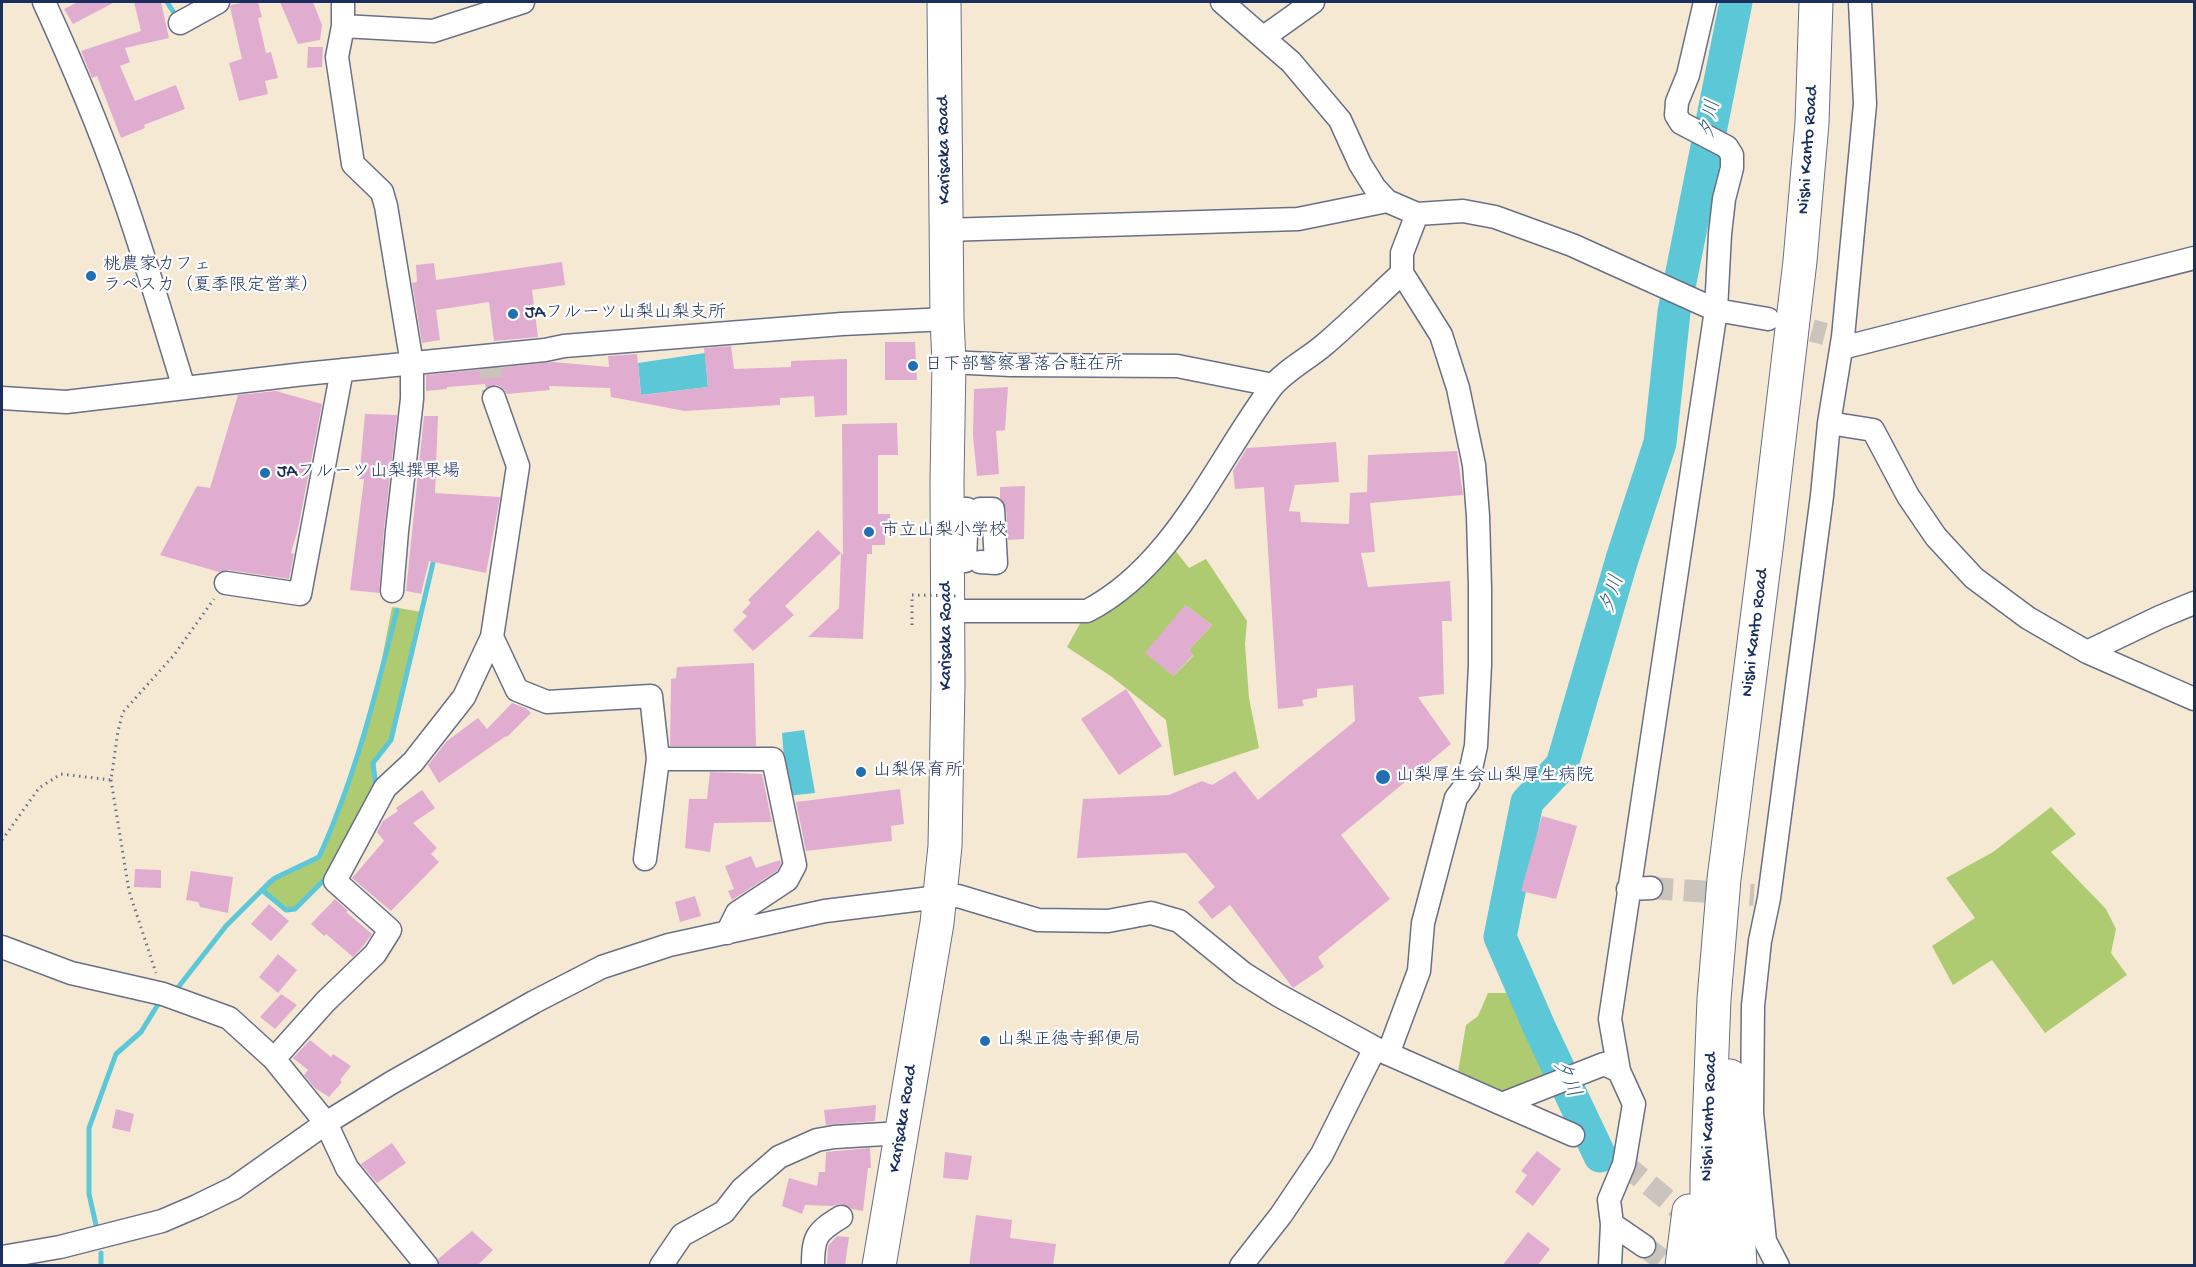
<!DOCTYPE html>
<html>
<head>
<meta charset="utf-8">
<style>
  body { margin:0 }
  #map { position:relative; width:2196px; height:1267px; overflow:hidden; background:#f6e9d4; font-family:"Gochi Hand",sans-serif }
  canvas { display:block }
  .frame { position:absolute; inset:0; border:3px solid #1b2f5e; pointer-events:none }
</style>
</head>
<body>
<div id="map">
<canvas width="2196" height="1267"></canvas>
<div class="frame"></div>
</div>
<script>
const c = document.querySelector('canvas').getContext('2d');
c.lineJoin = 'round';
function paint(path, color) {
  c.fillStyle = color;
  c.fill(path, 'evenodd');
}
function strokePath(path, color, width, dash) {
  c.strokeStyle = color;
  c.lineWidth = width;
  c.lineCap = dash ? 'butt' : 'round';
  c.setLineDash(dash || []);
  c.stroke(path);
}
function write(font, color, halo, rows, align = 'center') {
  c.font = font + ' "Gochi Hand","Klee One",sans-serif';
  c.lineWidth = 4.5;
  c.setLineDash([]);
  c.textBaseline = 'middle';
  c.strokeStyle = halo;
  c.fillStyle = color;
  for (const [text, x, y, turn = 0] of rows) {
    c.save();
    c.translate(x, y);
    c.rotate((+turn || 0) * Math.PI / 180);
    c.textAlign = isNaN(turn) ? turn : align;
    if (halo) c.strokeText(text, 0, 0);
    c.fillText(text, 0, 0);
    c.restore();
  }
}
const green = new Path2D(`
  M1167,540L1189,568L1206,559L1247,621L1245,644L1249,698L1259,748L1174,776L1166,720L1112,677L1067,647L1087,611ZM1185,605L1212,625L1189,650L1193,656L1173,676Z
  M392,607L422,612L391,740L373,763L376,788L331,872L295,909L286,910L262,890L275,878L319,857L337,818L373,706Z
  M2051,807L2076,834L2051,852L2106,909L2116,929L2111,953L2127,975L2045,1033L1992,960L1953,985L1932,946L1975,918L1946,878L1993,852Z
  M1488,993H1512L1549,1085L1502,1104L1456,1084L1466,1025L1478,1016Z`);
const water = new Path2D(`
  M705,353L708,387L641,395L638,363Z
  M804,730L815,793L787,796L782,733Z`);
const stream = new Path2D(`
  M167,2L178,19
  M376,788L373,763L391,740L433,563
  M262,890L286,910L295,909L329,875
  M176,990L226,926L269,883L275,878L319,857C355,778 376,694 397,610
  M96,1225L89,1194V1128L116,1054L141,1032L157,1006
  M101,1253V1266`);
const river = new Path2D(`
  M1600,1156L1540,1029L1500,937L1527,802L1562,765L1622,559L1660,443L1674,312L1736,2`);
const building = new Path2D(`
  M78,2H115L73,24L64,9Z
  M134,2H161L169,38L125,48L130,62L120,66L135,101L176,85L185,109L144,125L145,128L121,138L97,76L92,78L81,51L141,31Z
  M245,2H258L262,17L258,18L266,53L271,52L278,78L265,81L268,94L239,101L229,63L242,59L230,7L231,5Z
  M280,2H313L322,25L320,40L298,44Z
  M308,47H323L322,67L307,68Z
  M562,262L565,285L532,290L538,337L494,341L489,302L436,310L440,340L422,343L412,283L417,282L416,265L434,263L436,280Z
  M885,342H915L917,380H885Z
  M731,346L734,369L791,367V361L847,359V415L815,417L814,396L780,398V405L685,411L611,397L610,388L549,386L550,390L507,394L503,388L497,385L486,388L485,384L447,387V389L426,391V375L553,362L609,367L608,356L637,354L641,395L708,387L704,348Z
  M1008,387L1005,430L996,431L999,474L977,476L973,436L974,389Z
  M276,391L322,404L298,529L291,553L294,554L289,579L228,570L219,572L160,555L197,486L210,488L238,395Z
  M365,414L397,415L384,529L379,593L350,590L364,479H359Z
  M424,416H438L435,493L500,497L486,573L429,561L421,594L406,591Z
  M897,423L898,455H878V514H890L891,533H885V545H872V554H867L863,639L808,637L839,608L841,553L843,555L842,424Z
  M1336,442L1339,482L1295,485L1289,511L1300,512L1301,522L1349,524L1350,493L1367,492L1368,455L1457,451L1463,495L1370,503L1375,552L1361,553L1368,587L1450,581L1452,621H1442L1444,694L1418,697L1451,744L1341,835L1390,899L1318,957L1324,967L1293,988L1230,905L1212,919L1198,902L1215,887L1186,853L1077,858L1083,799L1169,795L1202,781L1212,785L1235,771L1258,800L1355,721L1353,685L1317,689V697L1302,700L1304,706L1278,709L1264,487L1235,489L1233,471L1247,448Z
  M1025,486L1024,539L1008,540L1006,508L1000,498V487Z
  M818,530L841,553L785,606L794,615L753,651L733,630L747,616L742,612L751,603L748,600Z
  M1185,605L1212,625L1189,650L1193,655L1173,676L1145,653Z
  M754,663L756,746H670L671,679L676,678L677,667Z
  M1126,689L1162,746L1119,775L1081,719Z
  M512,703L526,708L531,713L507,737L506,736L439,783L428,765L447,741L478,718L487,729Z
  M710,772L762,774L772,822L714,823L710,852L685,848L689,799H707Z
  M900,789L904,824L891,826L892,841L806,851L796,802Z
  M422,790L435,808L413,823L437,848L431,854L439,862L391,911L352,878L384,841L377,832L383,821L398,811L396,808Z
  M1542,816L1577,826L1556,899L1521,891Z
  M751,856L756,868L780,860L781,863L777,871L732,900L728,891L734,889L725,866Z
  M135,869L161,870V888L134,887Z
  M191,871L233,877L228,913L200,907L198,902L186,900Z
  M695,896L701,916L680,922L675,902Z
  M335,899L348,911L346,912L372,934L364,945L353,957L326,934L324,936L311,924Z
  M269,904L289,921L271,941L251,924Z
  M278,954L297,970L278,993L259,977Z
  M281,994L297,1005L275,1029L260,1017Z
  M310,1040L331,1057L333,1054L351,1066L340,1080L342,1082L329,1097L315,1088L304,1075L308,1070L293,1058Z
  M876,1105L875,1121L826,1125L824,1110Z
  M116,1109L134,1114L130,1132L112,1128Z
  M392,1143L406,1163L377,1183L361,1164Z
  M870,1148L871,1168H868L863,1211L852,1209L841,1204L832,1206L805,1205L802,1214L782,1206L789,1178L817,1186L819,1172H825L826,1152Z
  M1537,1151L1561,1169L1533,1206L1515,1192L1527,1175L1521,1171Z
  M945,1152L972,1156L968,1180L943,1178Z
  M976,1215L1012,1220L1010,1238L1056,1244L1053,1266H969Z
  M472,1231L493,1250L477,1266H440L438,1259Z
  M1528,1232L1550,1249L1537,1266H1502Z
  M837,1236L849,1237L845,1266H827L828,1246Z`);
const minorTunnel = new Path2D(`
  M1780,322L1825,334
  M489,356L494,398
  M1651,888L1754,895
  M1624,1164L1697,1224
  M1644,1246L1670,1266`);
const path = new Path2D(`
  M912,625V595
  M111,780L129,891L156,973
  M2,840L39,788L61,774L111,780L118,731L123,712L174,655L214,599`);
const minor = new Path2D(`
  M44,2C71,61 97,122 119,184C143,251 163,320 184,388
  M343,2V26L337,57L353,164L382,192L386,206L412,364V399L397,531L392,591
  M1222,2L1291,62L1340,120L1360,164L1375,188L1387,201L1417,214L1463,211L1495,217L1572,245L1716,310L1768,319
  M180,23L218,2
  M343,26L433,31L523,2
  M1264,37L1313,2
  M945,230L1298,219L1387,201
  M1842,348L2194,258
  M949,362L1011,365L1177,366L1273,385
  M2,398L66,402L304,374L545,350L564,346L842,324L947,319
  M1829,423L1873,430L1908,496L1936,537L1974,578L2028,618L2087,652L2194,699
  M947,509H967L965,561L947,562
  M980,562L996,563L993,509H980
  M226,583L300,594L342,370
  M946,611H1087C1174,566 1215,463 1271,388C1283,372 1309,358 1324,345C1351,322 1376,297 1402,273
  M492,637L518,466L494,398
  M2087,652L2160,617L2194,603
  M658,759H773L795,865L787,880L737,913L727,933
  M1628,889L1651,888
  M2,947L71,973L163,994L229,1018L274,1059L326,1123L347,1168L427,1266
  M1388,1054L1419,971L1423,923L1456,798L1468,782L1476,746L1480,665V588L1478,516L1474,465L1458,388L1441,335L1402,273V253L1417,214
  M274,1059L326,1001L375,954L390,930L335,881L385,788L413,762L464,697L492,637L517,690L547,702L651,696L658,759L645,859
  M1502,1104L1573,1135
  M1612,1224L1644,1246
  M2,1257L60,1247L162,1221L197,1206L234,1188L326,1123L391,1083L534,1002L602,967L669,945L825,911L939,897L958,896L1038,920L1108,921L1151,913L1179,921L1243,973L1278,995L1375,1048L1502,1104L1604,1064L1619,1071
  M661,1266L682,1235L724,1212L742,1189L779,1157L817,1140L834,1137L902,1133
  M813,1266C813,1237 816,1232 841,1217
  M1241,1266L1281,1215L1322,1154L1375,1048
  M1610,1266L1612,1224L1609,1200L1624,1164L1634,1104L1619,1071L1610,1019L1716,310L1720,234L1724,199L1732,168V155L1727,147L1681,123L1676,115L1677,102L1688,75L1705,2
  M1778,1266L1765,1241L1752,1113L1753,1006L1760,941L1769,898L1822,496L1829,423L1843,337L1865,104L1860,2`);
const highway = new Path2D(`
  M1730,1076L1740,1266
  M879,1266L937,923L945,846L948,683L947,481L949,362L947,319L944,2
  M1682,1266L1689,1211
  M1707,1266V1178L1714,999L1724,879L1767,541L1800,261L1812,123L1816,2`);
const pathBridge = new Path2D(`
  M912,595L957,596`);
const markers = [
  [91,276,6,"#1f6fb2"],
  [513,314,6,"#1f6fb2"],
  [913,366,6,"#1f6fb2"],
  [265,473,6,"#1f6fb2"],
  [869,532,6,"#1f6fb2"],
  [861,772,6,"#1f6fb2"],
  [1383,777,8,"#1f6fb2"],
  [985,1041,6,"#1f6fb2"]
];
const streetNames = [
  ["Karisaka Road",945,150,-91],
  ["Nishi Kanto Road",1809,150,-86],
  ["Nishi Kanto Road",1756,633,-83],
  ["Karisaka Road",947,636,-90],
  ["Nishi Kanto Road",1710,1117,-88],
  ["Karisaka Road",904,1119,-81]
];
const poiNames = [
  ["桃農家カフェ",103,266],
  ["ラペスカ（夏季限定営業）",103,287],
  ["JAフルーツ山梨山梨支所",525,314],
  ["日下部警察署落合駐在所",925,366],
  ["JAフルーツ山梨撰果場",277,473],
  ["市立山梨小学校",881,532],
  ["山梨保育所",873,772],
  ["山梨厚生会山梨厚生病院",1396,777],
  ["山梨正徳寺郵便局",997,1041]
];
const waterNames = [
  ["夕川",1712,120,-79],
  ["夕川",1614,595,-73],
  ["夕川",1565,1079,66]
];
paint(green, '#aecb72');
paint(water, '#5cc7d6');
strokePath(stream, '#5cc7d6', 5);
strokePath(river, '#5cc7d6', 33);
paint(building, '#e0add1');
strokePath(minorTunnel, '#cac4bc', 22, [22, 11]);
strokePath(minor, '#687087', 25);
strokePath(highway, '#687087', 35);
strokePath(path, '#687087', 3, [1.5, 4.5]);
strokePath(minor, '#fff', 22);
strokePath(highway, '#fff', 33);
strokePath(pathBridge, '#687087', 3, [1.5, 4.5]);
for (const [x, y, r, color] of markers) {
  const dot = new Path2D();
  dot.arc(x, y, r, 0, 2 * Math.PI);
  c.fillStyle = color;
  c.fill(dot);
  strokePath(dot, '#fff', 2);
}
write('18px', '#1b2f5e', '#fff', streetNames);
write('18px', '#1b2f5e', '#fff', poiNames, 'left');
write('italic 20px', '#2e5d82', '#fff', waterNames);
</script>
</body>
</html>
